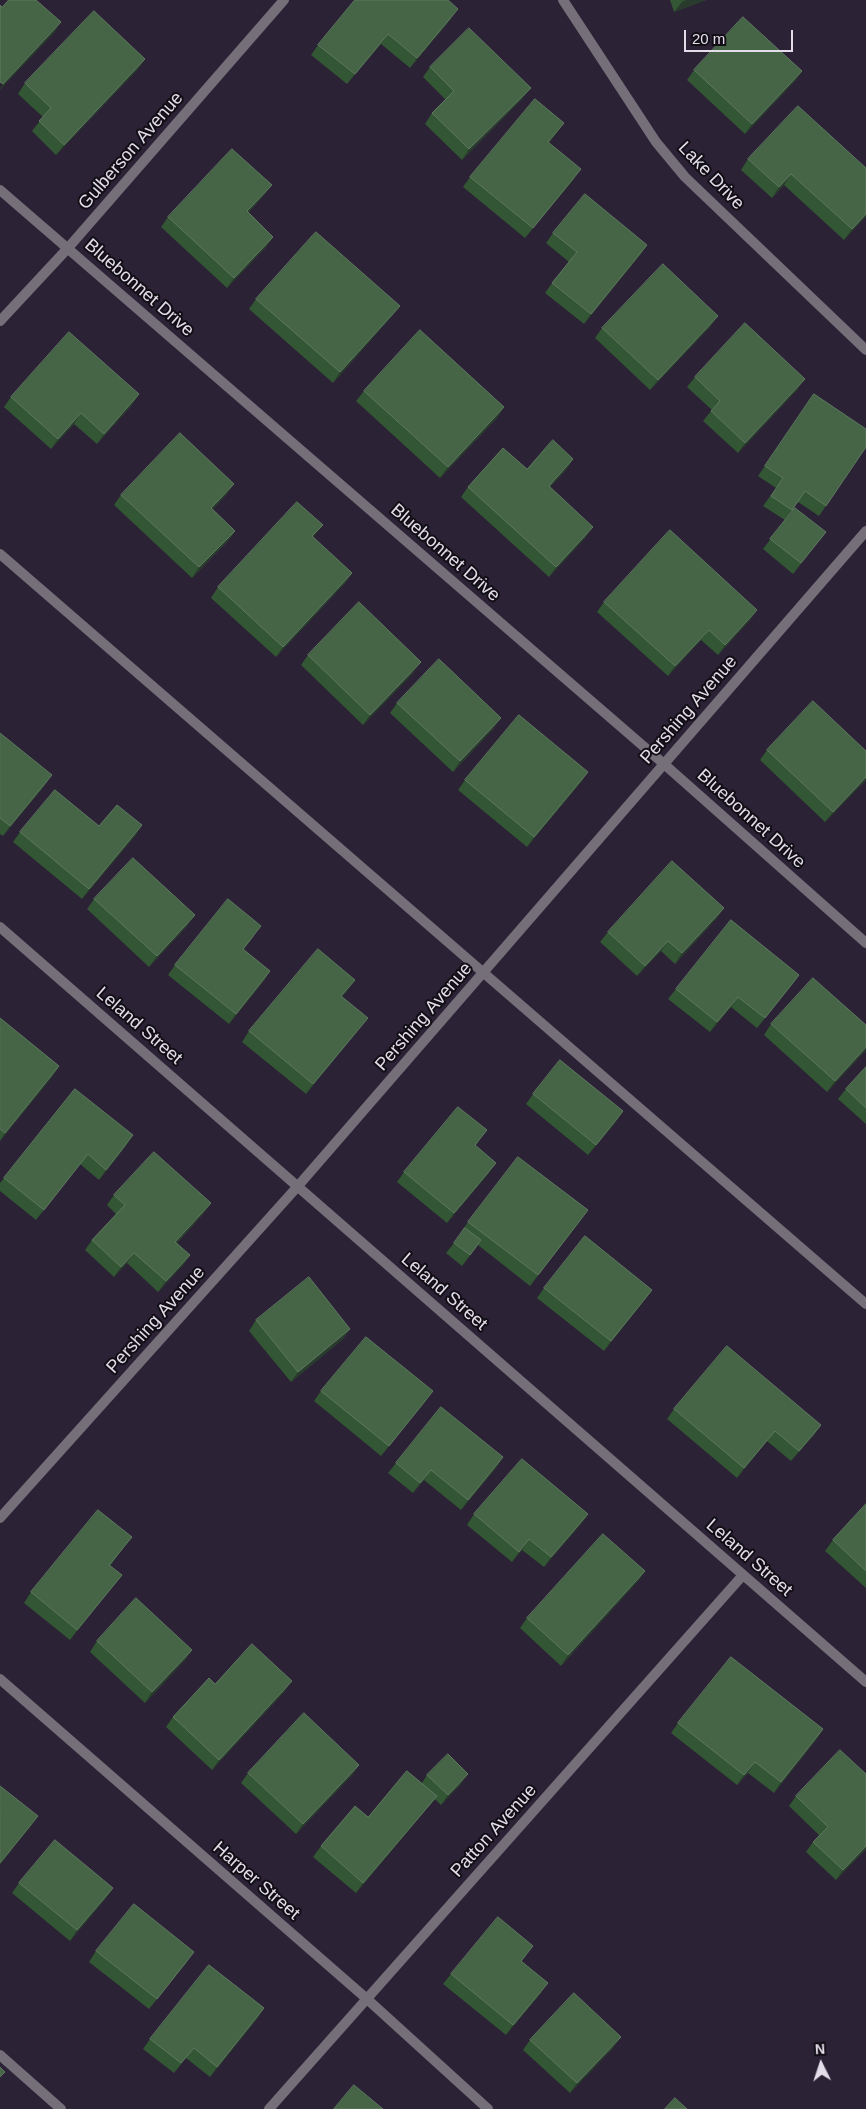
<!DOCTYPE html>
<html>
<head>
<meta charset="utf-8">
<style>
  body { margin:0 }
  #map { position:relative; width:866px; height:2109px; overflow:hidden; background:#2b2235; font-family:Arial,sans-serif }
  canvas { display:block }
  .north { position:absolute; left:796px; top:2039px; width:50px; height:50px; -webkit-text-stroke:4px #120e16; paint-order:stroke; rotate:356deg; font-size:14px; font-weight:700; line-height:20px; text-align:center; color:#e2dde9 }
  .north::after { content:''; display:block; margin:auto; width:18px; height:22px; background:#e2dde9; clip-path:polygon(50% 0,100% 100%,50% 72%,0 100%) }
  .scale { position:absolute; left:684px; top:30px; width:109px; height:22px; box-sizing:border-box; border:2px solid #e2dde9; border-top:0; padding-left:6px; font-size:15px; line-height:18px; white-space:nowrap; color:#e2dde9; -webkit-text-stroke:4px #120e16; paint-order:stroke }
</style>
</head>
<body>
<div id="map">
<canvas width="866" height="2109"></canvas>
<div class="north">N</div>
<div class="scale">20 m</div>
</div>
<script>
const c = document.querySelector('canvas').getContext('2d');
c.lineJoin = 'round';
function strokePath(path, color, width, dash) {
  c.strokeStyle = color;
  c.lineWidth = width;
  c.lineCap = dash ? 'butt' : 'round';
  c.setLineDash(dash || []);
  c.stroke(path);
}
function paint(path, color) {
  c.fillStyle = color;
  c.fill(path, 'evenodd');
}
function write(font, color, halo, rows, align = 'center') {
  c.font = font + ' Arial,sans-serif';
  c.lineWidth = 4;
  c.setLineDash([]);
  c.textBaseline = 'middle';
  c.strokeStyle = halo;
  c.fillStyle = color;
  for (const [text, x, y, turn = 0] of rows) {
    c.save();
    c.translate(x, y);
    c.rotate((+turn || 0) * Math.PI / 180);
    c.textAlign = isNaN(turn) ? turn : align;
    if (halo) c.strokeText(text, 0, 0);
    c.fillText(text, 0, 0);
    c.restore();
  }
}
const service = new Path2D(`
  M0,554L866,1304
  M0,2055L61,2109`);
const minor = new Path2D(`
  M563,0L656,142L685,177L866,350
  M0,190L664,764L866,943
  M0,321L68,248L284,0
  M0,927L866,1682
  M0,1518L298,1186L866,531
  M0,1679L367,1999L488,2109
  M269,2109L743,1575`);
const wall = new Path2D(`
  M355,0H449L448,1L451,19L410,68L381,44L347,84L311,55L318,45Z
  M670,0H706L674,12Z
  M145,59L138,69L56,155L32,131L43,117L18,94L25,83Z
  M430,67L523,98L462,160L425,124L432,113L446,100L423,77Z
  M694,70L802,71L795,81L745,134L687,80Z
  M564,123L549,143L574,179L525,238L463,187L470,177Z
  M748,159L866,168V216L844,240L784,185L772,198L741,170Z
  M272,185L264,195L248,213L273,237L266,247L227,288L161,227L168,217Z
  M553,233L647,245L640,255L584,324L545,293L552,283L569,262L546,243Z
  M256,299L400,306L392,316L333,383L249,309Z
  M711,326L650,390L595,338L602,328Z
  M695,377L798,389L738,453L703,421L712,410L687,387Z
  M364,391L504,407L497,418L440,478L356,401Z
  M139,394L132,405L97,444L74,424L51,449L4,407L11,397Z
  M814,394L866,447L819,516L798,502L786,519L826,532L793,574L763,549L785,520L763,506L776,488L758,476Z
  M573,459L566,470L550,487L586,537L549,577L461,497L468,487L527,469Z
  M227,494L213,509L235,531L228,541L192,578L114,505L121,495Z
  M315,535L313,537L352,573L345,583L276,657L211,598L218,587Z
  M604,602L757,610L750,620L718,655L701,640L668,676L597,612Z
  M308,655L414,672L363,725L301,665Z
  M397,703L494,728L453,772L390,713Z
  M0,733L45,785L3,836L0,834Z
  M767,750L866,780L825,822L760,760Z
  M588,772L581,782L527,847L458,790L465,780Z
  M142,825L135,836L82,899L13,842L20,832L99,826Z
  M94,899L188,925L149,967L87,909Z
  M724,908L717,918L675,964L661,951L637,976L600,942L608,932Z
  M254,936L243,950L270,971L263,982L229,1024L168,975L175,965Z
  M799,975L792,985L757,1028L731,1007L710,1032L668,999L676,989Z
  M348,990L342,997L360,1028L306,1094L242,1042L249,1031Z
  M0,1018L59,1066L52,1077L0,1141Z
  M771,1024L866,1025V1050L827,1092L764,1035Z
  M866,1067V1124L838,1099L846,1089Z
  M75,1089L126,1146L99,1180L80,1164L36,1220L0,1191V1183Z
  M533,1094L623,1111L616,1122L588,1155L526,1104Z
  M479,1141L475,1146L489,1173L447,1223L397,1182L404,1172Z
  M114,1195L211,1203L203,1214L177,1243L190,1255L183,1265L158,1292L127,1263L114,1277L85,1250L92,1240L116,1214L107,1205Z
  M581,1220L530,1286L478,1245L462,1266L446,1253L462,1233L461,1232L468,1222Z
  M544,1288L652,1290L604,1351L537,1298Z
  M256,1320L350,1329L343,1339L291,1382L249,1331Z
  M321,1391L426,1401L381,1456L314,1401Z
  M674,1409L821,1425L814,1435L791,1461L767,1441L737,1478L667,1419Z
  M503,1457L496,1468L461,1510L424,1480L413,1493L388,1473L396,1463Z
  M866,1504V1588L825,1551L833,1540Z
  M474,1514H588L581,1524L544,1567L522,1550L512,1562L467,1525Z
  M124,1547L110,1566L122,1575L70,1640L24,1603L31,1592Z
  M645,1571L638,1581L561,1666L520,1628L527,1618Z
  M97,1641L192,1650L185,1660L145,1703L90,1652Z
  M215,1684L285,1691L212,1770L166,1727L173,1717Z
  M678,1723L823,1729L816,1740L774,1793L748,1773L737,1785L671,1733Z
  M359,1765L352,1775L296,1834L241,1783L248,1773Z
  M866,1774V1849L836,1880L806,1852L813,1842L819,1835L789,1806L796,1796Z
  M427,1775L461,1784L441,1805L435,1799L429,1806L356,1893L313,1857L321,1846L422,1783Z
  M19,1883L113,1888L106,1898L70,1941L12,1893Z
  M96,1951L187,1962L149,2009L89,1962Z
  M526,1956L521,1962L541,1993L506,2035L443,1984L451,1974Z
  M264,2008L257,2019L210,2077L186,2058L174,2073L143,2049L150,2039Z
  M530,2040L614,2047L570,2093L523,2050Z`);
const shadedWall = new Path2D(`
  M686,0H706L674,12L682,2Z
  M458,9L451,19L410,68L417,58Z
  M61,22L54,33L0,90V88L3,84Z
  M388,34L381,44L347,84L355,74Z
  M145,59L138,69L56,155L64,145Z
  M802,71L795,81L745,134L752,124Z
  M531,88L523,98L462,160L469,149Z
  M564,123L557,133L541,152L548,142Z
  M581,169L574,179L525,238L533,228Z
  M791,174L784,185L772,198L779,187Z
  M272,185L264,195L239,222L247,211Z
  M866,214V216L844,240L852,229Z
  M273,237L266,247L227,288L234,278Z
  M647,245L640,255L584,324L591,314Z
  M400,306L392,316L333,383L340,372Z
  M718,316L711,326L650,390L658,380Z
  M805,379L798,389L738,453L745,443Z
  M139,394L132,405L97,444L104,434Z
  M504,407L497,418L440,478L448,467Z
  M81,413L74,424L51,449L58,439Z
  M573,459L566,470L541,497L549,486Z
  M234,484L227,494L204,518L211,508Z
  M323,525L315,535L305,546L312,536Z
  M593,527L586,537L549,577L556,567Z
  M235,531L228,541L192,578L199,567Z
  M352,573L345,583L276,657L283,647Z
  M757,610L750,620L718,655L725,645Z
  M709,630L701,640L668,676L675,666Z
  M421,662L414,672L363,725L370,715Z
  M501,718L494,728L453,772L460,761Z
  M588,772L581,782L527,847L534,837Z
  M52,775L45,785L3,836L10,826Z
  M866,777V780L825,822L833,812Z
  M142,825L135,836L82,899L89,889Z
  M724,908L717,918L675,964L682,953Z
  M195,915L188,925L149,967L157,956Z
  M668,941L661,951L637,976L645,966Z
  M270,971L263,982L229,1024L236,1014Z
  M799,975L792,985L757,1028L765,1018Z
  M355,980L348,990L334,1006L341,996Z
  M738,997L731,1007L710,1032L717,1022Z
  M368,1018L360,1028L306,1094L313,1084Z
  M866,1047V1050L827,1092L835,1081Z
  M59,1066L52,1077L0,1141L5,1133Z
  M623,1111L616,1122L588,1155L596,1145Z
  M133,1135L126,1146L99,1180L106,1170Z
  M496,1163L489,1173L447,1223L454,1213Z
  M211,1203L203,1214L168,1252L175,1242Z
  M588,1210L581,1220L530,1286L538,1275Z
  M134,1253L127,1263L114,1277L121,1267Z
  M190,1255L183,1265L158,1292L166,1281Z
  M652,1290L645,1300L604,1351L611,1341Z
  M350,1329L343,1339L291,1382L298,1372Z
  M433,1391L426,1401L381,1456Z
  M821,1425L814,1435L791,1461L799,1451Z
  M775,1431L767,1441L737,1478L744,1468Z
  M503,1457L496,1468L461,1510L468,1500Z
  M431,1470L424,1480L413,1493L420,1483Z
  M588,1514L581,1524L544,1567L551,1557Z
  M529,1539L522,1550L512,1562L519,1552Z
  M645,1571L638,1581L561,1666L568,1655Z
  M122,1575L70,1640L77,1630Z
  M192,1650L185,1660L145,1703L152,1692Z
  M292,1681L285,1691L212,1770L219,1760Z
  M823,1729L816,1740L774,1793L781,1782Z
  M755,1762L748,1773L737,1785L744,1775Z
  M359,1765L352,1775L296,1834L303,1824Z
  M468,1774L461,1784L441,1805L448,1795Z
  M437,1796L429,1806L356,1893L363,1883Z
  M38,1816L31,1826L0,1865V1863Z
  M866,1846V1849L836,1880L843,1870Z
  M113,1888L106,1898L70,1941L77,1930Z
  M533,1946L526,1956L513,1971Z
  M194,1952L187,1962L149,2009L157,1999Z
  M548,1983L541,1993L506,2035L513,2025Z
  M264,2008L257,2019L210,2077L217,2067Z
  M621,2037L614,2047L570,2093L577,2083Z`);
const building = new Path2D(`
  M9,0H36L61,22L3,84L0,82V5L2,7Z
  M355,0H448L458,9L417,58L388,34L355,74L318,45Z
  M94,11L145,59L64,145L39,121L51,108L25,83Z
  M743,17L802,71L752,124L694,70Z
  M469,28L531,88L469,149L432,113L454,91L430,67Z
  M535,99L564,123L548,142L581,169L533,228L470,177Z
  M798,106L866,168V214L852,229L791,174L779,187L748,159Z
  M232,149L272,185L247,211L273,237L234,278L168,217Z
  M585,194L647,245L591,314L552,283L577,252L553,233Z
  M316,232L400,306L340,372L256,299Z
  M663,264L718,316L658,380L602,328Z
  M745,323L805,379L745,443L711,411L720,401L695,377Z
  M420,330L504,407L448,467L364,391Z
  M69,332L139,394L104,434L81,413L58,439L11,397Z
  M814,394L866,429V447L826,506L805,491L792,510L771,496L783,478L765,466Z
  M180,433L234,484L211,508L235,531L199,567L121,495Z
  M553,440L573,459L549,486L593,527L556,567L468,487L503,448L527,469Z
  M297,502L323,525L312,536L352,573L283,647L218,587Z
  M795,508L826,532L801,563L770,539Z
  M670,530L757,610L725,645L709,630L675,666L604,602Z
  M359,602L421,662L370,715L308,655Z
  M439,659L501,718L460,761L397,703Z
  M813,701L866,751V777L833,812L767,750Z
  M519,715L588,772L534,837L465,780Z
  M0,733L52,775L10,826L0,818Z
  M55,790L99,826L117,805L142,825L89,889L20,832Z
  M133,858L195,915L157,956L94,899Z
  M672,861L724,908L682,953L668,941L645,966L608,932Z
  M228,899L261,926L243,949L270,971L236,1014L175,965Z
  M731,920L799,975L765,1018L738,997L717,1022L676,989Z
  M318,949L355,980L341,996L368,1018L313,1084L249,1031Z
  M813,978L866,1025V1047L835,1081L771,1024Z
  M0,1018L59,1066L5,1133L0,1129Z
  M560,1060L623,1111L596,1145L533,1094Z
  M866,1067V1108L846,1089Z
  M75,1089L133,1135L106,1170L88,1154L44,1210L4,1178Z
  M458,1107L487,1130L475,1145L496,1163L454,1213L404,1172Z
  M154,1152L211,1203L175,1242L190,1255L166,1281L134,1253L121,1267L92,1240L125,1205L114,1195Z
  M518,1157L588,1210L538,1275L468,1222Z
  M465,1228L481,1240L470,1255L454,1243Z
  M585,1236L652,1290L611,1341L544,1288Z
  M309,1277L350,1329L298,1372L256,1320Z
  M366,1337L433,1391L389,1446L321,1391Z
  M727,1346L821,1425L799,1451L775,1431L744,1468L674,1409Z
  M441,1407L503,1457L468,1500L431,1470L420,1483L396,1463Z
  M522,1459L588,1514L551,1557L529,1539L519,1552L474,1514Z
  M866,1504V1571L833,1540Z
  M98,1510L132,1537L109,1565L122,1575L77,1630L31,1592Z
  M603,1534L645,1571L568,1655L527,1618Z
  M136,1598L192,1650L152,1692L97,1641Z
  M252,1644L292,1681L219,1760L173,1717L209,1678L215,1684Z
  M731,1657L823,1729L781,1782L755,1762L744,1775L678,1723Z
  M304,1713L359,1765L303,1824L248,1773Z
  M840,1750L866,1774V1846L843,1870L813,1842L828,1827L796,1796Z
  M448,1754L468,1774L448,1795L427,1775Z
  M407,1771L437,1796L363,1883L321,1846L355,1806L368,1817Z
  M0,1786L38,1816L0,1863Z
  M55,1840L113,1888L77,1930L19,1883Z
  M134,1904L194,1952L157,1999L96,1951Z
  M498,1917L533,1946L521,1961L548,1983L513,2025L451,1974Z
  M209,1965L264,2008L217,2067L194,2048L181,2063L150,2039Z
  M574,1993L621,2037L577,2083L530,2040Z
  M0,2067L5,2072L0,2077Z
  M354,2085L383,2109H334Z
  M675,2098L687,2109H665Z`);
const streetNames = [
  ["Gulberson Avenue",131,151,-49],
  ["Lake Drive",711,176,46],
  ["Bluebonnet Drive",139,288,41],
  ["Bluebonnet Drive",445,553,41],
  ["Pershing Avenue",689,710,-49],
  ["Bluebonnet Drive",751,819,42],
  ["Pershing Avenue",424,1017,-49],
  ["Leland Street",139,1026,41],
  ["Leland Street",444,1292,41],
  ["Pershing Avenue",156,1320,-48],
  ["Leland Street",749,1558,41],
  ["Patton Avenue",494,1831,-48],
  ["Harper Street",256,1881,41]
];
strokePath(service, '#746f79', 10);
strokePath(minor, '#746f79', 10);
paint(wall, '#335634');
paint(shadedWall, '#283b2c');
paint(building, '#466547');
strokePath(building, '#5e7860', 1);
write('18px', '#e2dde9', '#120e16', streetNames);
</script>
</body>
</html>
